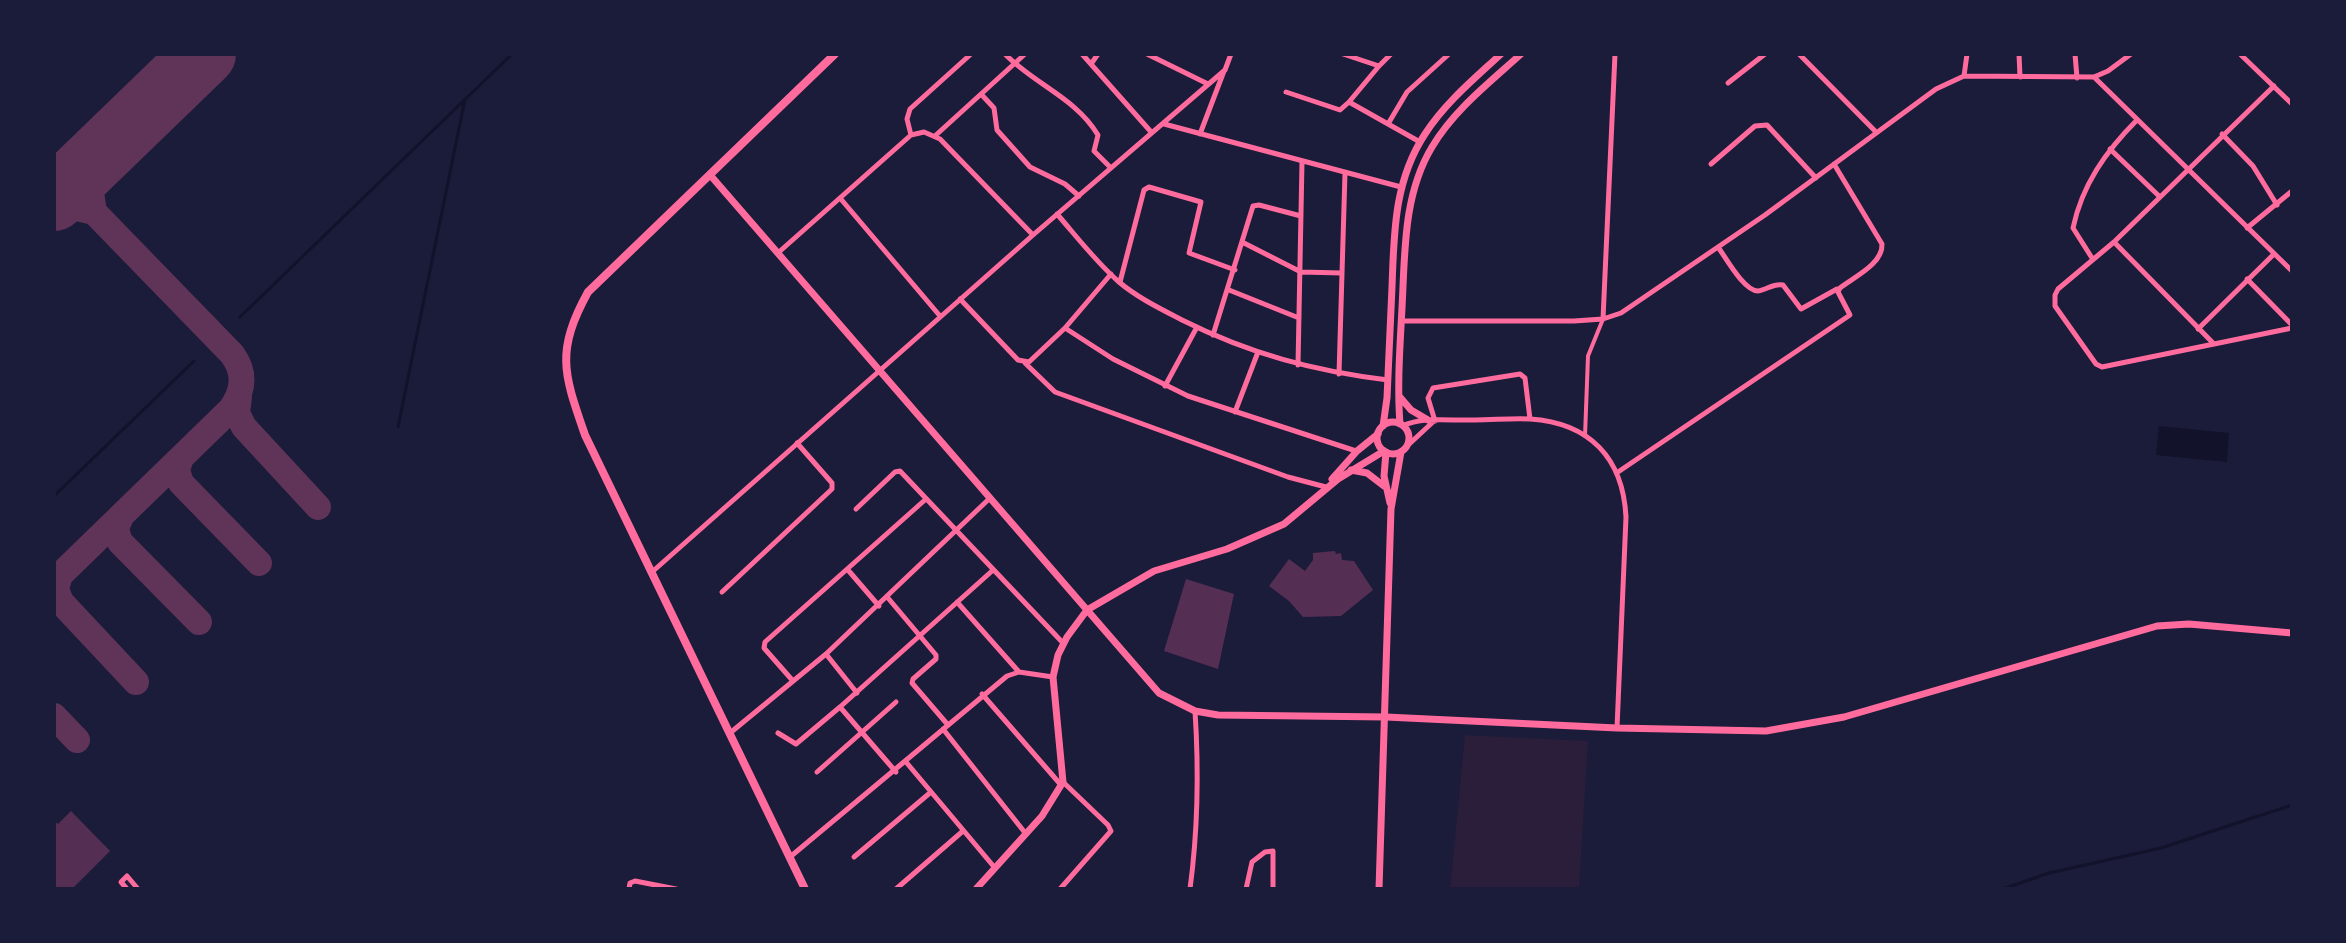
<!DOCTYPE html>
<html>
<head>
<meta charset="utf-8">
<style>
  body { margin:0 }
  #map { position:relative; width:2346px; height:943px; overflow:hidden; background:#1b1b3a; font-family:"PT Sans Narrow",sans-serif }
  canvas { display:block }
  .frame { position:absolute; inset:0; border:56px solid #1b1b3a; pointer-events:none }
</style>
</head>
<body>
<div id="map">
<canvas width="2346" height="943"></canvas>
<div class="frame"></div>
</div>
<script>
const c = document.querySelector('canvas').getContext('2d');
c.lineJoin = 'round';
function paint(path, color) {
  c.fillStyle = color;
  c.fill(path, 'evenodd');
}
function strokePath(path, color, width, dash) {
  c.strokeStyle = color;
  c.lineWidth = width;
  c.lineCap = dash ? 'butt' : 'round';
  c.setLineDash(dash || []);
  c.stroke(path);
}
const green = new Path2D(`
  M1465,735L1588,741L1579,889H1450Z`);
const water = new Path2D(`
  M2159,426L2229,433L2227,462L2156,455Z`);
const stream = new Path2D(`
  M240,317L512,54
  M398,427L465,99
  M54,496L194,361
  M2003,889L2049,873L2161,848L2292,805`);
const taxiway = new Path2D(`
  M54,210L73,207L94,212L232,354C246,373 244,390 231,409L54,581
  M94,212L90,186L98,157
  M239,397L237,413L244,427L318,507
  M181,458L177,470L181,483L259,563
  M121,516L116,529L120,542L199,622
  M60,575L56,589L61,602L136,682
  M54,716L77,740`);
const runway = new Path2D(`
  M54,199L204,54`);
const building = new Path2D(`
  M1335,551L1336,554L1341,553L1342,560L1354,561L1373,590L1341,616L1303,617L1289,601L1269,586L1289,559L1305,571L1313,560V553Z
  M1186,579L1234,594L1218,669L1164,651Z
  M71,811L110,851L72,889H54V821L58,824Z`);
const pedestrian = new Path2D(`
  M1585,436L1588,356L1603,319`);
const minor = new Path2D(`
  M1005,54C1034,84 1076,98 1098,135L1094,151L1110,167
  M1082,54L1152,133
  M1147,54L1208,84
  M1343,54L1379,66L1349,102L1420,142
  M1799,54L1876,132
  M2019,54L2020,77
  M2075,54L2077,78
  M2240,54L2292,104
  M1091,64L1098,54
  M1379,66L1391,54
  M1964,76L1967,54
  M2094,77L2292,271
  M1728,83L1765,54
  M2274,86L2114,242L2058,289L2055,295V306L2096,364L2102,367L2292,328
  M1286,92L1340,110L1349,102
  M981,94L994,108L997,130L1030,167L1065,184L1079,196
  M1164,124L1401,187
  M1388,124L1407,92L1449,54
  M1200,134L1224,71
  M2222,134L2253,166L2277,205
  M911,135L907,119L910,109L971,54
  M936,135L1025,54
  M2110,149L2160,197
  M1711,164L1755,126L1767,125L1816,178
  M840,198L940,316
  M1057,214C1077,237 1096,262 1119,282C1138,298 1161,309 1182,320C1250,354 1314,371 1388,380
  M2247,228L2292,191
  M1242,242L1301,272L1342,273
  M2114,242L2214,344
  M1718,247C1726,258 1744,291 1758,291C1767,290 1773,283 1783,285L1801,309L1837,289
  M779,252L911,135L924,132L940,139L1033,235
  M2092,258L2073,228C2082,185 2106,151 2137,120
  M2247,279L2292,325
  M1120,282L1144,190L1149,187L1201,202L1189,253L1235,270
  M1229,290L1299,318
  M960,299L1018,360L1029,362L1065,328L1111,274
  M1603,319L1615,54
  M1402,321H1574L1603,319L1621,313L1765,215L1936,89L1964,76L2094,77L2108,71L2131,54
  M1065,328L1113,359L1188,396L1356,451
  M2198,329L2274,254
  M1213,335L1253,206L1259,205L1301,216
  M1025,363L1055,392L1288,477L1326,487
  M1298,365L1302,162
  M1339,374L1345,173
  M1165,386L1197,327
  M1235,412L1258,352
  M1435,421L1428,398L1433,388L1520,374L1525,378L1530,419
  M1402,426C1424,416 1451,421 1475,420C1493,420 1512,418 1530,419C1590,423 1623,458 1626,517L1617,728
  M1406,447L1434,421
  M1618,472L1850,315L1838,292L1840,288C1854,277 1883,264 1882,244L1834,164
  M856,509L895,472L900,471L1064,644
  M848,570L879,606
  M652,572L1033,235L1225,70L1231,54
  M722,592L832,489V483L797,443
  M888,598L936,655V659L913,679L912,683L948,725
  M957,602L1019,672
  M826,654L857,693
  M793,681L764,648L765,642L926,499
  M982,694L1061,785
  M943,729L1026,834
  M730,733L826,654L990,498
  M778,733L796,744L840,707
  M906,762L995,868
  M817,772L896,702
  M896,772L840,707L992,571
  M790,857L1007,676L1019,672L1053,677
  M854,857L931,792
  M127,889L121,882L127,876L138,889
  M629,889L630,883L635,881L676,889
  M896,889L963,831
  M1060,889L1111,831L1108,825L1063,782
  M1190,889C1198,829 1199,772 1195,711
  M1246,889L1252,862L1265,852L1273,851V889`);
const tertiary = new Path2D(`
  M711,176L1159,693L1195,711L1218,715L1386,717L1617,728L1766,731L1844,717L2157,626L2189,624L2292,633
  M1332,479L1357,451L1378,434
  M976,889L1042,816L1063,782L1053,677L1058,655L1067,637L1087,610L1154,571L1227,549L1284,524L1338,479L1384,451`);
const secondary = new Path2D(`
  M1399,396L1411,410L1428,420
  M1377 438a16 16 0 1 1 32 0a16 16 0 1 1-32 0Z
  M1400,424C1397,385 1400,347 1402,308C1405,253 1403,195 1432,147C1454,110 1489,83 1521,54
  M1383,426L1387,398C1389,361 1390,324 1392,287C1394,233 1394,181 1425,134C1445,103 1474,79 1501,54
  M1386,452L1384,476L1390,503
  M1351,470L1367,473L1384,486
  M1379,889L1391,509L1401,452`);
const primary = new Path2D(`
  M805,889L585,435C564,374 555,352 588,292L835,54`);
paint(green, '#2a1e3b');
paint(water, '#12122b');
strokePath(stream, '#12122b', 3);
strokePath(taxiway, '#603358', 26);
strokePath(runway, '#603358', 64);
paint(building, '#542f53');
strokePath(pedestrian, '#ff6b9d', 4);
strokePath(minor, '#ff6b9d', 5);
strokePath(tertiary, '#ff6b9d', 7);
strokePath(secondary, '#ff6b9d', 7);
strokePath(primary, '#ff6b9d', 8);
</script>
</body>
</html>
